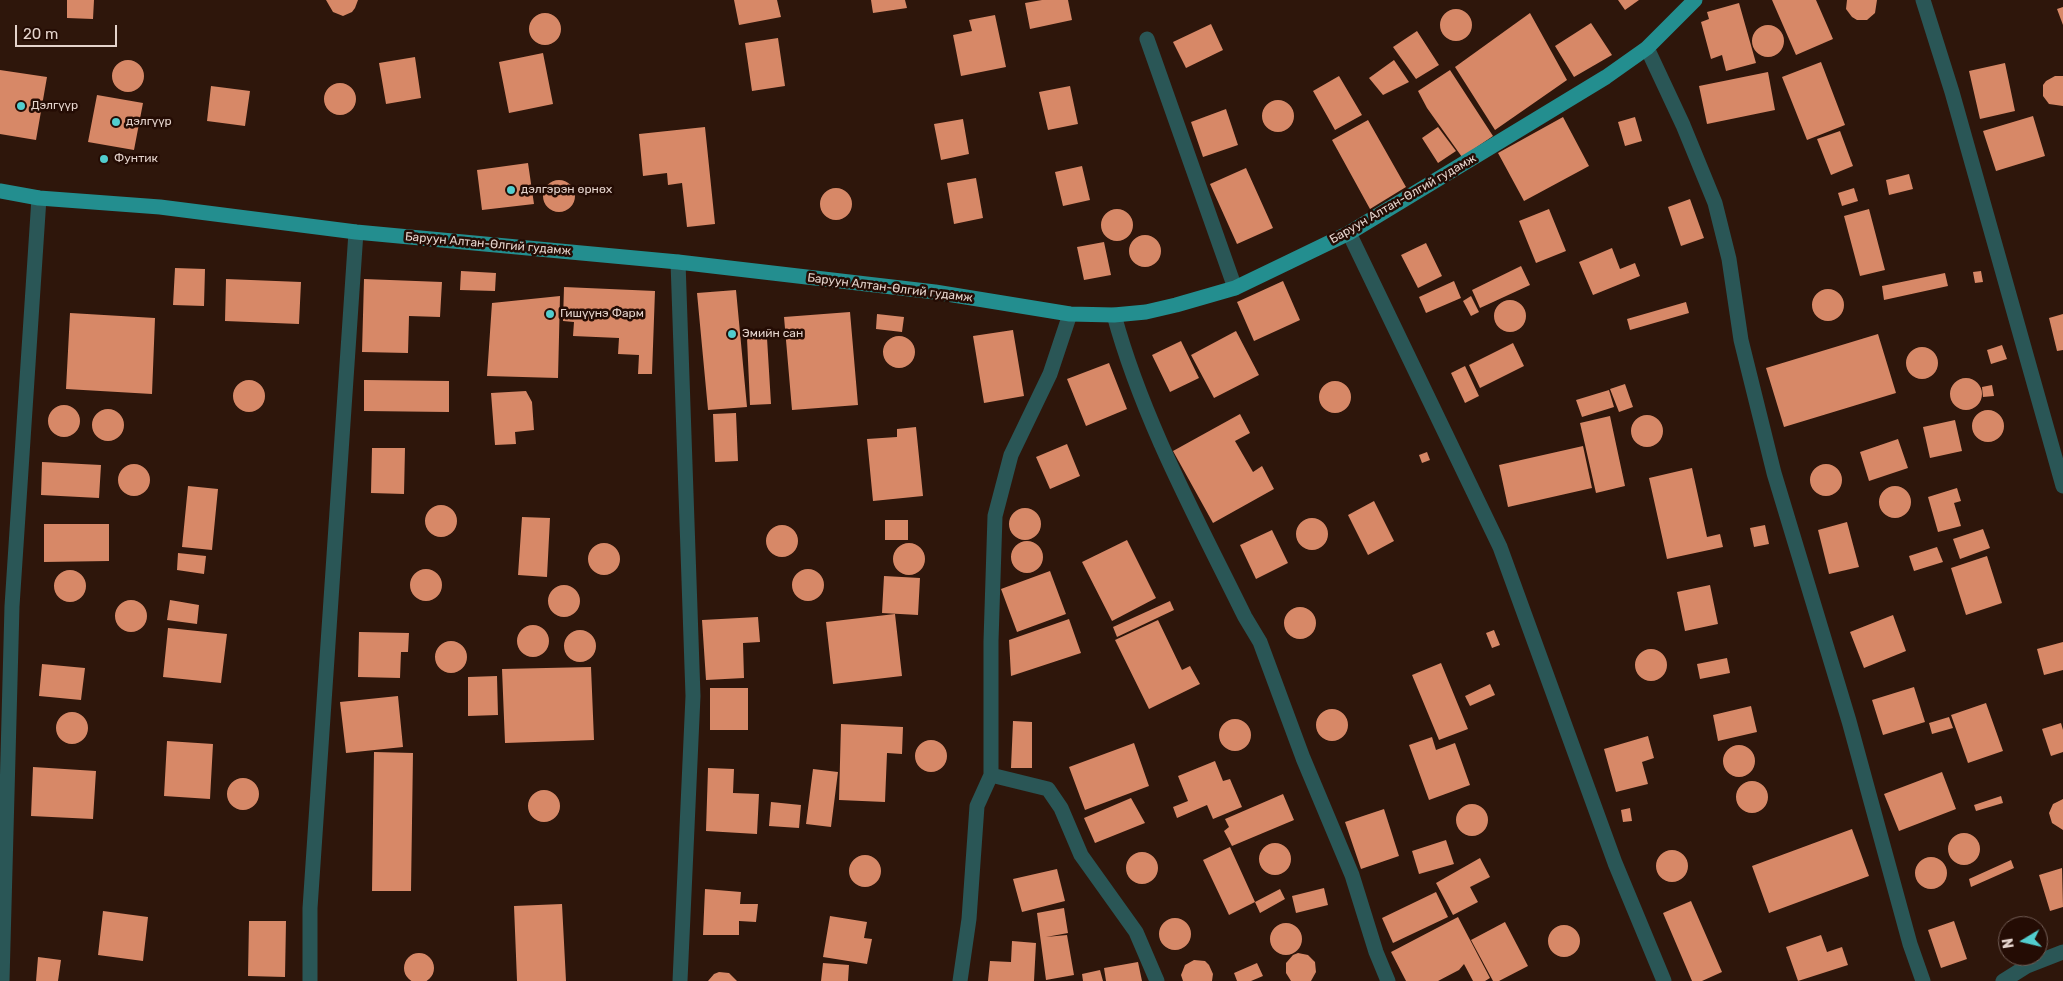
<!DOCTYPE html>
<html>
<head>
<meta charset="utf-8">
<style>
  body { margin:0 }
  #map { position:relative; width:2063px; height:981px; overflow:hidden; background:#2e160b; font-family:Rubik,sans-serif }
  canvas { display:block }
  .north { position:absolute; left:1998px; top:916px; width:50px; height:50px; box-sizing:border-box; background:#240c04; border:1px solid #715c54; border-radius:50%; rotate:261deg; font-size:14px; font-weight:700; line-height:20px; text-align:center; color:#e4d3cc }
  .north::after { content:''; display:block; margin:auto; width:18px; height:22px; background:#52cdce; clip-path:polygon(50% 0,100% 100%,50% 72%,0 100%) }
  .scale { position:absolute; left:15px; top:25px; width:102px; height:22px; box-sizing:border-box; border:2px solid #e4d3cc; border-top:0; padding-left:6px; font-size:15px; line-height:18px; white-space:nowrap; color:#e4d3cc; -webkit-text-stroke:4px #240c04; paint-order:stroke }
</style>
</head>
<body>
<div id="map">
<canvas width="2063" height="981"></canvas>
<div class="north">N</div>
<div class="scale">20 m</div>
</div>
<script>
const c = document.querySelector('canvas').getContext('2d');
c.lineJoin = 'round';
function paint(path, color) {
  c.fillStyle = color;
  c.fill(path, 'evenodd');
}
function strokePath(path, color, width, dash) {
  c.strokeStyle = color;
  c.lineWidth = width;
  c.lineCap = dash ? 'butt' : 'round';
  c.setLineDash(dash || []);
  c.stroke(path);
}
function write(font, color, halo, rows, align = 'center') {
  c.font = font + ' Rubik,sans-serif';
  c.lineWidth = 5;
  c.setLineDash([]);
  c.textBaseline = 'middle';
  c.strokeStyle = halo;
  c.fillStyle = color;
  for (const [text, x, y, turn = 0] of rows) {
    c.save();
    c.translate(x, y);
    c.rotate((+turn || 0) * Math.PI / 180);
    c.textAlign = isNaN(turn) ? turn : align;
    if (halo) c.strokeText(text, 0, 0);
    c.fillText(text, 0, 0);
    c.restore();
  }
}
const building = new Path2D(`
  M67,0H94L93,19L67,18Z
  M326,0H358L355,8L352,12L343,16L333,12Z
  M734,0H777L781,17L739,25Z
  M871,0H905L907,8L873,13Z
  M1042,0H1068L1072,20L1030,29L1025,3Z
  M1618,0H1639L1625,10Z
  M1772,0H1816L1833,39L1796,55Z
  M1847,0H1877L1875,13L1867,20H1857L1852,17L1846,9Z
  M1739,3L1756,63L1726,71L1722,55L1711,59L1701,22L1709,19L1707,12Z
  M2063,7V25L2057,9Z
  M1440 25a16 16 0 1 1 32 0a16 16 0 1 1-32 0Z
  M1530,13L1567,80L1495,130L1455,67Z
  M529 29a16 16 0 1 1 32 0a16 16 0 1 1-32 0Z
  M995,15L1006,67L961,76L953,35L972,31L969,20Z
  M1591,23L1612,55L1574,77L1555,46Z
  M1211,24L1223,50L1186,68L1173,42Z
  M1752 41a16 16 0 1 1 32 0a16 16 0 1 1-32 0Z
  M1417,31L1439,65L1416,79L1393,47Z
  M778,38L785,86L752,91L745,43Z
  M543,53L553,104L509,113L499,62Z
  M415,57L421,98L386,104L379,63Z
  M1394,60L1409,82L1383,95L1369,78Z
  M112 76a16 16 0 1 1 32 0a16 16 0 1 1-32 0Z
  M1821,62L1845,125L1807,140L1782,77Z
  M2005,63L2015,111L1980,119L1969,71Z
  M0,70L47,77L36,140L0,134Z
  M1450,70L1493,136L1462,157L1427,108L1418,91Z
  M1768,72L1775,110L1707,124L1699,86Z
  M1339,76L1362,115L1335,130L1313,91Z
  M2055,76H2063V106L2049,104L2043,96V85L2046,81Z
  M324 99a16 16 0 1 1 32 0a16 16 0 1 1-32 0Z
  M211,86L250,91L245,126L207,121Z
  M1070,86L1078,124L1048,130L1039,92Z
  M97,95L143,103L134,150L88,142Z
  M1262 116a16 16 0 1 1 32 0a16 16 0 1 1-32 0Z
  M1226,109L1238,145L1203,157L1191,122Z
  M2033,116L2045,156L1996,171L1983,131Z
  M1563,117L1589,166L1524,201L1498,153Z
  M1635,117L1642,141L1625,146L1618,122Z
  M963,119L969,154L941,160L934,124Z
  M1368,120L1406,187L1370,209L1332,140Z
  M705,127L715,224L687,227L682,183L668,185L667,173L643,176L639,134Z
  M1438,127L1456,151L1438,163L1422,138Z
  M1840,131L1853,166L1831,175L1817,139Z
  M528,163L534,204L482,210L477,170Z
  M1082,166L1090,200L1063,206L1055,172Z
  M1246,168L1273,228L1237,244L1210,184Z
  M1909,174L1913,189L1889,195L1886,180Z
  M976,178L983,218L954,224L947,183Z
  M543 196a16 16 0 1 1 32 0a16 16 0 1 1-32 0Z
  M1854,188L1858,201L1842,206L1838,193Z
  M820 204a16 16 0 1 1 32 0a16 16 0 1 1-32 0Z
  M1690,199L1704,238L1681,246L1668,207Z
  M1549,209L1566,251L1536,263L1519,221Z
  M1869,209L1885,270L1860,276L1844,216Z
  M1101 225a16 16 0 1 1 32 0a16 16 0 1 1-32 0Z
  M1129 251a16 16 0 1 1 32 0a16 16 0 1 1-32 0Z
  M1104,242L1111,275L1084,280L1077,247Z
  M1426,243L1442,276L1418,288L1401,255Z
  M1612,248L1620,269L1635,263L1640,276L1593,295L1579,262Z
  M1521,266L1530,285L1480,308L1472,290Z
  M175,268L205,269L204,306L173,305Z
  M461,271L496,273L495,291L460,290Z
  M1981,271L1983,282L1975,283L1973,272Z
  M1945,273L1948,286L1884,300L1882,286Z
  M226,279L301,282L299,324L225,321Z
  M364,279L442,282L440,317L409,316L408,353L362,352Z
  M1283,281L1300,320L1254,341L1237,302Z
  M1454,281L1461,298L1426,313L1419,297Z
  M564,287L655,291L652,374H638L639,355L618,354L619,338L573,336L574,322L563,321Z
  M1812 305a16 16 0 1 1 32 0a16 16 0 1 1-32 0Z
  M736,290L747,407L708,410L697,293Z
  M560,296L558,378L487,376L492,303Z
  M1471,296L1479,312L1471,316L1463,301Z
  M1494 316a16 16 0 1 1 32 0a16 16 0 1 1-32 0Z
  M1686,302L1689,313L1630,330L1627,319Z
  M850,312L858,405L792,410L784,317Z
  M70,313L155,318L152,394L66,389Z
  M877,314L904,317L902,332L876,329Z
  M2063,314V350L2057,351L2049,318Z
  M1013,330L1024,396L984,403L973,336Z
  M1236,331L1259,375L1214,398L1191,355Z
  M1878,334L1896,393L1784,427L1766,368Z
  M883 352a16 16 0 1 1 32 0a16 16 0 1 1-32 0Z
  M747,338H767L771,404L750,405Z
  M1181,341L1199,378L1170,392L1152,355Z
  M1513,343L1524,366L1480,388L1469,365Z
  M2002,345L2007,359L1991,364L1987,350Z
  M1906 363a16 16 0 1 1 32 0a16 16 0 1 1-32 0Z
  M1109,363L1127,409L1086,426L1067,379Z
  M1465,366L1479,396L1465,403L1451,373Z
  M1950 394a16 16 0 1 1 32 0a16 16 0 1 1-32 0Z
  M364,380L449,381V412L364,411Z
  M233 396a16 16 0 1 1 32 0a16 16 0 1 1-32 0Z
  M1319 397a16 16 0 1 1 32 0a16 16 0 1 1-32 0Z
  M1625,384L1633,407L1619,412L1610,389Z
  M1992,385L1994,396L1983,397L1982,387Z
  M1609,390L1614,407L1582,417L1576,400Z
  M526,391L532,402L534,430L515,432L516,444L495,445L491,393Z
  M48 421a16 16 0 1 1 32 0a16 16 0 1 1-32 0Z
  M92 425a16 16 0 1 1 32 0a16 16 0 1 1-32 0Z
  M1972 426a16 16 0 1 1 32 0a16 16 0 1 1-32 0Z
  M736,413L738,461L715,462L713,414Z
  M1240,414L1250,433L1235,441L1253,472L1262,466L1274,489L1213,523L1173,451Z
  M1631 431a16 16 0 1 1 32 0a16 16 0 1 1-32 0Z
  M1610,416L1625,486L1596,493L1580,423Z
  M1955,420L1962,451L1930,458L1923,427Z
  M916,427L923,496L873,501L867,439L897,437V429Z
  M1898,439L1908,468L1869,481L1860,452Z
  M1067,444L1080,476L1050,489L1036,457Z
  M1583,446L1592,488L1508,507L1499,465Z
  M372,448H405L404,494L371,493Z
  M1427,452L1430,460L1422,463L1419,455Z
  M42,462L101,465L99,498L41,495Z
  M1810 480a16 16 0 1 1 32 0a16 16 0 1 1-32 0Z
  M118 480a16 16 0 1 1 32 0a16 16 0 1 1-32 0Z
  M1692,468L1707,537L1720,534L1723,547L1667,559L1649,478Z
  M188,486L218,489L212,550L182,547Z
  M1879 502a16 16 0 1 1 32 0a16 16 0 1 1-32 0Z
  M1957,488L1961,501L1954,503L1961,526L1938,532L1928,497Z
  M1374,501L1394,541L1368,555L1348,515Z
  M425 521a16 16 0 1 1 32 0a16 16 0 1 1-32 0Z
  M1009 524a16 16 0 1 1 32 0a16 16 0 1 1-32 0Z
  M522,517L550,518L547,577L518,575Z
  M1296 534a16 16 0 1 1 32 0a16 16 0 1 1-32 0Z
  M885,520H908V540H885Z
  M1847,522L1859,567L1829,574L1818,530Z
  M44,524H109V561L44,562Z
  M1765,525L1769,544L1754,547L1750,528Z
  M766 541a16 16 0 1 1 32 0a16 16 0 1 1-32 0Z
  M1983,529L1990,548L1960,559L1953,539Z
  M1272,530L1288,563L1256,579L1240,545Z
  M1127,540L1156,598L1112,621L1082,562Z
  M1011 557a16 16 0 1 1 32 0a16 16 0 1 1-32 0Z
  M893 559a16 16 0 1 1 32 0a16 16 0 1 1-32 0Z
  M588 559a16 16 0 1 1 32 0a16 16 0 1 1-32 0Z
  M1937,547L1943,562L1914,571L1909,556Z
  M178,553L206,556L204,574L177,570Z
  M1987,556L2002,603L1966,615L1951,568Z
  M792 585a16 16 0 1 1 32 0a16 16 0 1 1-32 0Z
  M410 585a16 16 0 1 1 32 0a16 16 0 1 1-32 0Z
  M54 586a16 16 0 1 1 32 0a16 16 0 1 1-32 0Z
  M1050,571L1066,614L1017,632L1001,589Z
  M884,576L920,578L918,615L882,613Z
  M1710,585L1718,624L1685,631L1677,592Z
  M548 601a16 16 0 1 1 32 0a16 16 0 1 1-32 0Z
  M170,600L199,605L197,624L167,620Z
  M115 616a16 16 0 1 1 32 0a16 16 0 1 1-32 0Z
  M1170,601L1174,610L1117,637L1113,627Z
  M1284 623a16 16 0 1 1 32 0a16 16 0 1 1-32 0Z
  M895,614L902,676L833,684L826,622Z
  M1893,615L1906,651L1864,668L1850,632Z
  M758,617L760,642L743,643L744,678L706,680L702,620Z
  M1069,619L1081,653L1011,676L1009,640Z
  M1158,620L1182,670L1190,666L1200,684L1149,709L1115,640Z
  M517 641a16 16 0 1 1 32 0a16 16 0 1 1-32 0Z
  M168,628L227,634L221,683L163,677Z
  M1494,630L1500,645L1492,648L1486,633Z
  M564 646a16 16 0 1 1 32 0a16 16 0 1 1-32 0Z
  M359,632L409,633L408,652H401L400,678L358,677Z
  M435 657a16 16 0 1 1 32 0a16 16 0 1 1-32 0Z
  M2063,642V670L2044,675L2037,649Z
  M1635 665a16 16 0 1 1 32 0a16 16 0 1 1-32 0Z
  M1727,658L1730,673L1700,679L1697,664Z
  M1441,663L1468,729L1439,740L1412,675Z
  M42,664L85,668L81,700L39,696Z
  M591,667L594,740L505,743L502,669Z
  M497,676L498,715L468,716V677Z
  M1490,684L1495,695L1470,706L1465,696Z
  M1914,687L1925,722L1883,735L1872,700Z
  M710,688H748V730H710Z
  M398,696L403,747L346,753L340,702Z
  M1986,703L2003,751L1968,763L1951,715Z
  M1751,706L1757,732L1718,741L1713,715Z
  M1316 725a16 16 0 1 1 32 0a16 16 0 1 1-32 0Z
  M56 728a16 16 0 1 1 32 0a16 16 0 1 1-32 0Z
  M1949,717L1953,728L1932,734L1929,723Z
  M1219 735a16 16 0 1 1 32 0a16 16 0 1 1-32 0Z
  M1013,721L1032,722V768H1011Z
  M2061,723L2063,730V752L2051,756L2042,729Z
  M841,724L903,727L902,754L887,753L885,802L839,800Z
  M1648,736L1654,758L1642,762L1648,784L1616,792L1604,749Z
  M1432,737L1436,750L1455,743L1470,785L1429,800L1409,745Z
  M915 756a16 16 0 1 1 32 0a16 16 0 1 1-32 0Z
  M167,741L213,744L210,799L164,796Z
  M1134,743L1149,786L1085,810L1069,767Z
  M1723 761a16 16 0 1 1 32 0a16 16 0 1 1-32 0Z
  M374,752L413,753L411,891H372Z
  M1215,761L1223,781L1230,779L1242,807L1213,819L1207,805L1177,818L1173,807L1188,801L1178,776Z
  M33,767L96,771L93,819L31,816Z
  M708,768L734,769L733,793L759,794L757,834L706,831Z
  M813,769L838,772L831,827L806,824Z
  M1942,772L1956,809L1899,831L1884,794Z
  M227 794a16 16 0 1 1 32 0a16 16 0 1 1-32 0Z
  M1736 797a16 16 0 1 1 32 0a16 16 0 1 1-32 0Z
  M528 806a16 16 0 1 1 32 0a16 16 0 1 1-32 0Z
  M1283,794L1294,820L1232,846L1224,831L1229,827L1225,819Z
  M2001,796L2003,803L1976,811L1974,805Z
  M1131,798L1145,823L1095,843L1084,818Z
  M2063,799V830L2052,823L2049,813L2053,804Z
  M771,802L801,805L799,828L769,826Z
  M1456 820a16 16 0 1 1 32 0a16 16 0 1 1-32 0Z
  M1630,808L1632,821L1623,822L1621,810Z
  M1384,809L1399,856L1361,869L1345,822Z
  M1852,829L1869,876L1769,913L1752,866Z
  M1948 849a16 16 0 1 1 32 0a16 16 0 1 1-32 0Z
  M1446,840L1454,864L1419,874L1412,851Z
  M1259 859a16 16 0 1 1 32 0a16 16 0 1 1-32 0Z
  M1230,847L1255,902L1229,915L1203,860Z
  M1656 866a16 16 0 1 1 32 0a16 16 0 1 1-32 0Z
  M1126 868a16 16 0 1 1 32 0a16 16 0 1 1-32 0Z
  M849 871a16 16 0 1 1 32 0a16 16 0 1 1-32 0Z
  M1915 873a16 16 0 1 1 32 0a16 16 0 1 1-32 0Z
  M1480,858L1490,877L1470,887L1478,902L1453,915L1436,883Z
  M2011,860L2014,868L1971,887L1969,879Z
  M2062,868L2063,907L2050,911L2039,875Z
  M1057,869L1065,901L1022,912L1013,879Z
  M1324,888L1328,905L1296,913L1292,896Z
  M705,889L741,892L740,904H758L756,922L739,921V935H703Z
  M1280,889L1285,899L1260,913L1255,902Z
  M1436,892L1448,917L1393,943L1382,918Z
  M1691,901L1722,972L1702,981H1692L1663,913Z
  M562,904L566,981H517L514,906Z
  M1064,908L1068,933L1046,937L1067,935L1074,975L1046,980L1037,913Z
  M103,911L148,917L143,961L98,955Z
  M830,916L867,922L864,938L872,939L867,964L823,957Z
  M1458,917L1490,978L1485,981H1473L1464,964L1459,970L1438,981H1406L1391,952Z
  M1159 934a16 16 0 1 1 32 0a16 16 0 1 1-32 0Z
  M249,921H286L285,977L248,976Z
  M1954,921L1967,959L1941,968L1928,930Z
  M1505,922L1528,966L1499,981H1493L1471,940Z
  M1270 939a16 16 0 1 1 32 0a16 16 0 1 1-32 0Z
  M1548 941a16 16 0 1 1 32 0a16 16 0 1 1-32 0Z
  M1821,935L1827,952L1842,947L1848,965L1798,981L1786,947Z
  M1012,941L1036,943L1034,981H988L990,961L1011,962Z
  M404 968a15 15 0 1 1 30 0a15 15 0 1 1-30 0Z
  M1298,953L1308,955L1315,962L1316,972L1311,981H1291L1286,973V963L1293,955Z
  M38,957L61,960L58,981H36Z
  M1194,960L1205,961L1209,965L1213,974L1212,981H1183L1181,975L1185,965Z
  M1138,962L1142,981H1106L1104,968Z
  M823,963L849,965L848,981H821Z
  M1257,963L1263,976L1251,981H1237L1234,973Z
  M1100,970L1103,981H1083L1082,974Z
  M719,972L729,973L737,981H708L714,974Z`);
const minor = new Path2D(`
  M1923,0L1952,92L2063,486
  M1147,39L1235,288
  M1647,48L1683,125L1715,203L1729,259L1741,340L1774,473L1849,721L1910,944L1923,981
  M1349,233L1500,547L1615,863L1664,981
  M678,262L693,696L680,981
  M1114,315C1143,421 1197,519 1245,617L1260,642L1303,758L1352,875L1376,952L1388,981
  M991,775L1048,789L1061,808L1081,855L1136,932L1157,981
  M2,981L12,606L39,198
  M310,981V908L356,232
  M960,981L969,919L977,806L991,775V641L995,516L1011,455L1050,374L1070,314
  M2003,981L2027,966L2063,952`);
const major = new Path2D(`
  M0,191L39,198L160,207L356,232L678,262L935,292L1070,314L1114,315L1146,312L1176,305L1235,288L1289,262L1349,233L1606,77L1647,48L1695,0`);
const markers = [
  [21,106,5,"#52cdce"],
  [116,122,5,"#52cdce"],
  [104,159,5,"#52cdce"],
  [511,190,5,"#52cdce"],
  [550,314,5,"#52cdce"],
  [732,334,5,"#52cdce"]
];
const poiNames = [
  ["Дэлгүүр",31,106],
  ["дэлгүүр",126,122],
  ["Фунтик",114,159],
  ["дэлгэрэн өрнөх",521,190],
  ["Гишүүнэ Фарм",560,314],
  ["Эмийн сан",742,334]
];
const streetNames = [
  ["Баруун Алтан-Өлгий гудамж",1403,199,-30],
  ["Баруун Алтан-Өлгий гудамж",488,244,5],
  ["Баруун Алтан-Өлгий гудамж",890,288,7]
];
paint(building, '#d78867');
strokePath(minor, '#2a5656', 15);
strokePath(major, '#238e8f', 15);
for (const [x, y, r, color] of markers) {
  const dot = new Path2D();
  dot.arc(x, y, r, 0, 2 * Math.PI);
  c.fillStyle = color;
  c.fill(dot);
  strokePath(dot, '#240c04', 2);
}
write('12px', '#e4d3cc', '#240c04', poiNames, 'left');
write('12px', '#e4d3cc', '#240c04', streetNames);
</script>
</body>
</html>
